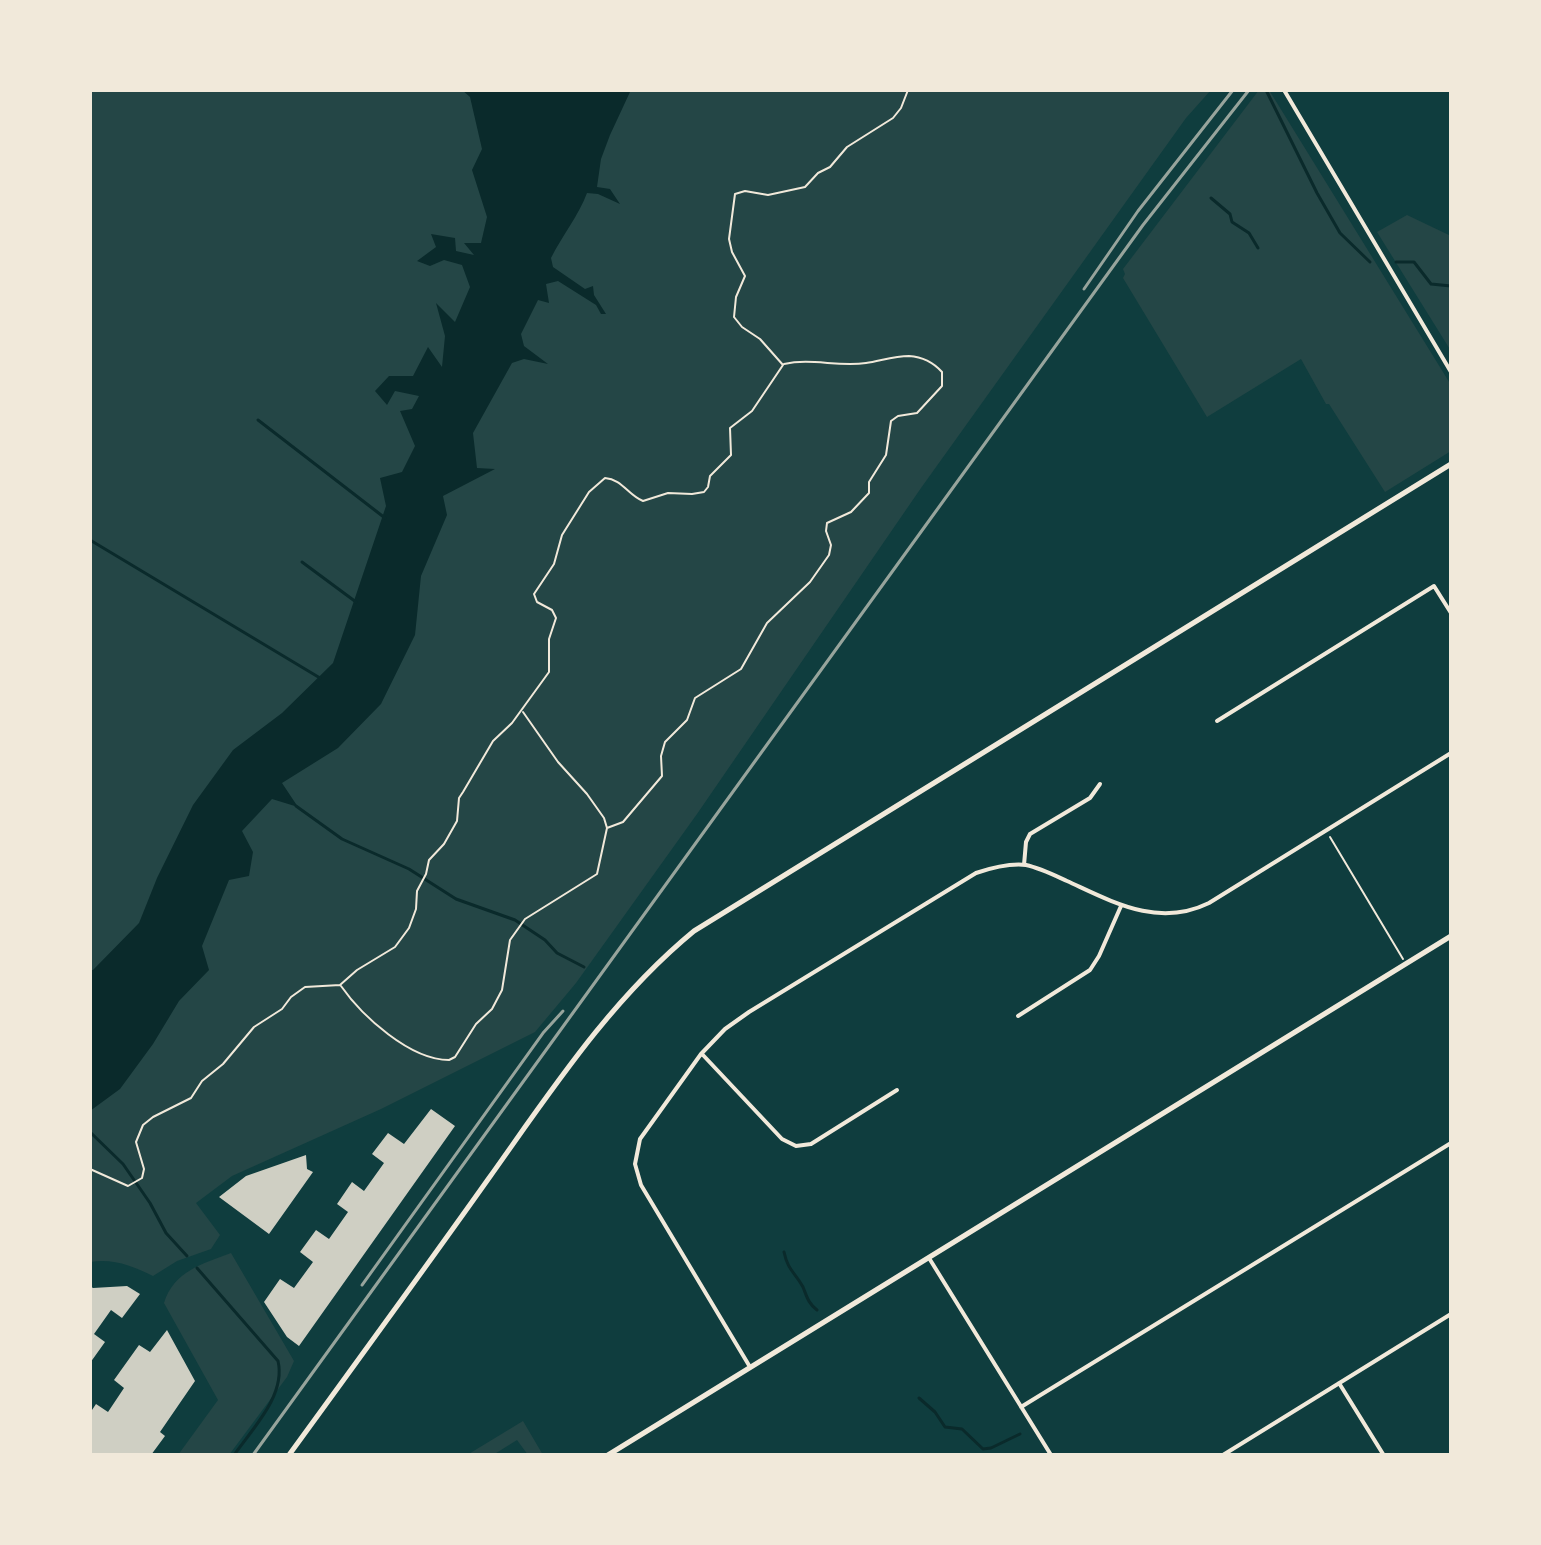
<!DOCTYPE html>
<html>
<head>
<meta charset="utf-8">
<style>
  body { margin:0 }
  #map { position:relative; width:1541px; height:1545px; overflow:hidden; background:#0f3d3e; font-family:Barlow,sans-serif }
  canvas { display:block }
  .frame { position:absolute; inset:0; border:92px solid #f1e9da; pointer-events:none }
</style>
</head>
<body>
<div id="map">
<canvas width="1541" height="1545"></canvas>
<div class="frame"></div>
</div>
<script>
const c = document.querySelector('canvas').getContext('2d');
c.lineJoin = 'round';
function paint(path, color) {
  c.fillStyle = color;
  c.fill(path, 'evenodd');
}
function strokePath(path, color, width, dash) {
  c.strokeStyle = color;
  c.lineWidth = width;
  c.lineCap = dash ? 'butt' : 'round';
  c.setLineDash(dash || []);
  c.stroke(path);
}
const green = new Path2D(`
  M90,90H1211L1186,118L921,488L697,814L576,983L535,1032L381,1109L232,1176L196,1203L220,1235L211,1249L177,1261L153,1276C133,1266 113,1258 90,1262Z
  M1259,90H1269L1451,385V451L1385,492L1329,404H1326L1301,359L1207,417L1123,278L1125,274L1123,269Z
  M1407,215L1451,236V351L1377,232Z
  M231,1253L294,1361L287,1377L229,1455H178L218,1400L164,1303C174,1271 202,1264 231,1253Z
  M523,1421L543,1455H528L517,1440L493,1455H467Z`);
const water = new Path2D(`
  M462,90H643L630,92L610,135L601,159L597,187L610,189L620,204L598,194L587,193C579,215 562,236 551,258L553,267L585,289L593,286L594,295L606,314H601L596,305L558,281L546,284L549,303L538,300L521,334L524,346L548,364L524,359L512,363L473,433L477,468L495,469L443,496L447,515L421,576L415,635L381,704L338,748L282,783L298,807L272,799L242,831L253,852L249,876L229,880L202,946L209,970L179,1001L153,1044L120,1089L90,1111V970H93L139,923L157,878L193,805L233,750L282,713L333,663L386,506L380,478L402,472L415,446L400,411L412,409L419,396L395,391L387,405L375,391L389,376H413L428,347L442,367L445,336L436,303L455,322L470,287L462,265L444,260L430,266L417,261L436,247L431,234L455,238L456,251L474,255L464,243H481L487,217L472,170L482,149L470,97Z`);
const stream = new Path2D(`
  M1266,90L1317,193L1340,233L1370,262
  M1211,198L1230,214L1232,222L1249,233L1258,248
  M1396,262H1414L1431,284L1451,286
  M258,420L385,518
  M90,540L320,678
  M302,562L356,602
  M296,806L342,839L409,869L456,899L515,920L545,940L557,953L584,967
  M90,1132L123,1164L150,1203L166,1233L187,1256
  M784,1252C788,1271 795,1272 803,1287C807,1297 808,1303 817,1310
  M197,1268L278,1361C286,1395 253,1428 234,1455
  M919,1398L935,1412L945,1427L962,1429L983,1449L991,1448L1020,1434`);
const building = new Path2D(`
  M431,1109L455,1126L299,1346L287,1337L264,1302L280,1279L294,1288L313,1262L300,1252L316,1230L329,1239L348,1212L337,1204L352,1182L364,1191L384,1163L372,1154L388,1133L404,1144Z
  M306,1155L307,1169L313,1172L269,1234L219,1197L246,1176Z
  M90,1286L93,1288L127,1286L140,1294L122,1318L111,1310L94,1334L105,1342L90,1363Z
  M167,1330L195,1381L160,1432L165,1436L151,1455H90V1413L96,1404L108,1412L124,1388L114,1380L139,1345L150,1352Z`);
const path = new Path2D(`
  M607,828L623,822L662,776L661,756L665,742L687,720L695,698L741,669L767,623L810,582L829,555L831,545L826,531L827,523L851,512L869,493V482L886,455L891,421L898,416L917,413L942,386V372C933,362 923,357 909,356C894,356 880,361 866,363C838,367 811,358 784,364
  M1330,837L1403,959
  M341,986C362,1016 410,1060 449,1060L455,1057L476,1024L492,1009L502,990L510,940L525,919L597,874L607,828L604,818L587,794L558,762L523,712
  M90,1169L128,1186L142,1178L144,1169L136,1142L143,1125L153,1117L191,1098L202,1081L223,1064L254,1027L282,1009L291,997L305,987L340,985L357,970L395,947L409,928L416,909L417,891L426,874L429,860L444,844L457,821L459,798L463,792L493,741L512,723L549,672V639L556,618L552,610L537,602L534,594L554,564L562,535L589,492L605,478C622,479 628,495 643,501L668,493L692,494L704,492L708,487L710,476L731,455L730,428L752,411L783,365L760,339L742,327L734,317L736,297L745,276L732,252L729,239L735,194L745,191L768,195L805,187L818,173L830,167L847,147L893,118L901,108L908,90`);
const minor = new Path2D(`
  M1284,90L1451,372
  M1217,721L1434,586L1451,613
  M1024,865L1026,842L1030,834L1090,798L1100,784
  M1018,1016L1090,970L1099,956L1121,906
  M702,1054L782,1139L796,1146L811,1144L897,1090
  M929,1258L1051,1455
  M750,1367L641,1185L635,1164L640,1139L701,1054L725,1029L749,1012L976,873C991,868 1009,863 1026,865C1040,868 1054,875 1067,881C1113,902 1158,928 1209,903L1451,753
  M1339,1383L1383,1454
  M1021,1407L1451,1143
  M1223,1455L1451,1314`);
const tertiary = new Path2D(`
  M289,1455C356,1363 423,1271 489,1178C551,1091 610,1000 694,931L1451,464
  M608,1455L1451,936`);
const rail = new Path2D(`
  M1084,289L1138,211L1233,90
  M362,1285L543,1033L563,1011
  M253,1455L1143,225L1249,90`);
paint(green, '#244646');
paint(water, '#0a2a2b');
strokePath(stream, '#0a2a2b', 3);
paint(building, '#cfcfc3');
strokePath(path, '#f1e9da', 2);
strokePath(minor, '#f1e9da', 4);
strokePath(tertiary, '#f1e9da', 5);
strokePath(rail, '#97a49c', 3);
</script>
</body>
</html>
